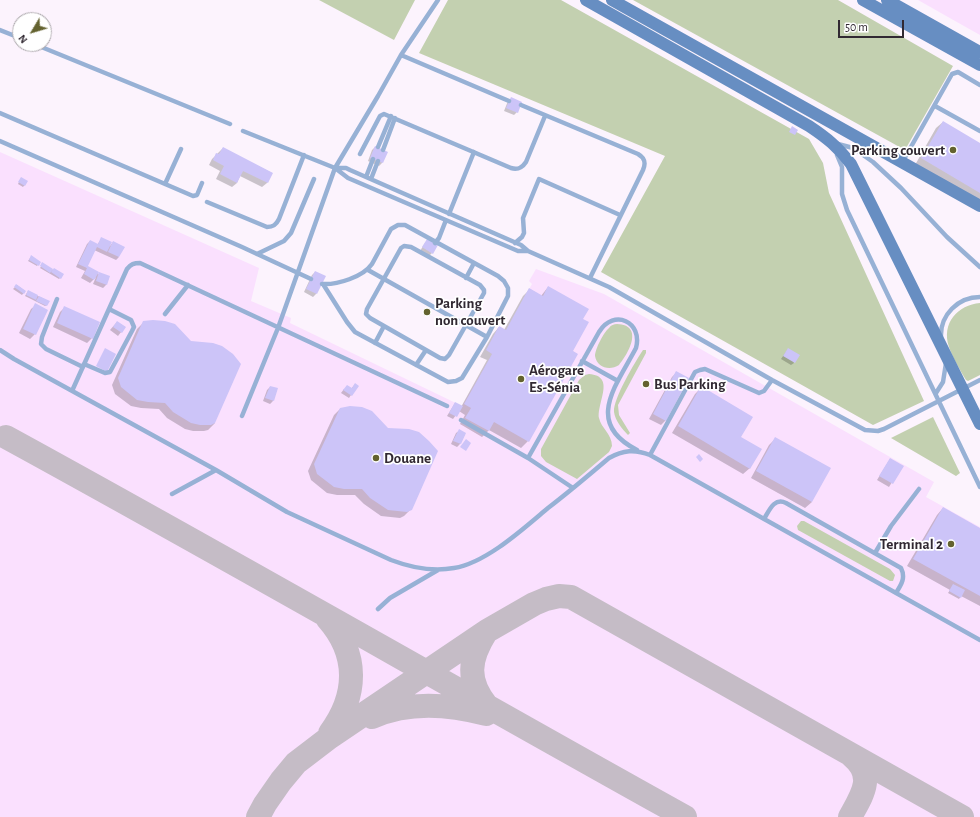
<!DOCTYPE html>
<html>
<head>
<meta charset="utf-8">
<style>
  body { margin:0 }
  #map { position:relative; width:980px; height:817px; overflow:hidden; background:#fcf3fd; font-family:"Alegreya Sans",sans-serif }
  canvas { display:block }
  .north { position:absolute; left:12px; top:12px; width:40px; height:40px; box-sizing:border-box; background:#fff; border:1px solid #ada9ad; border-radius:50%; rotate:232deg; font-size:11px; font-weight:700; line-height:16px; text-align:center; color:#312932 }
  .north::after { content:''; display:block; margin:auto; width:14px; height:18px; background:#63622f; clip-path:polygon(50% 0,100% 100%,50% 72%,0 100%) }
  .scale { position:absolute; left:838px; top:20px; width:66px; height:18px; box-sizing:border-box; border:2px solid #312932; border-top:0; padding-left:5px; font-size:12px; line-height:14px; white-space:nowrap; color:#312932; -webkit-text-stroke:3px #fff; paint-order:stroke }
</style>
</head>
<body>
<div id="map">
<canvas width="980" height="817"></canvas>
<div class="north">N</div>
<div class="scale">50 m</div>
</div>
<script>
const c = document.querySelector('canvas').getContext('2d');
c.lineJoin = 'round';
function paint(path, color) {
  c.fillStyle = color;
  c.fill(path, 'evenodd');
}
function strokePath(path, color, width, dash) {
  c.strokeStyle = color;
  c.lineWidth = width;
  c.lineCap = dash ? 'butt' : 'round';
  c.setLineDash(dash || []);
  c.stroke(path);
}
function write(font, color, halo, rows, align = 'center') {
  c.font = font + ' "Alegreya Sans",sans-serif';
  c.lineWidth = 3.5;
  c.setLineDash([]);
  c.textBaseline = 'middle';
  c.strokeStyle = halo;
  c.fillStyle = color;
  for (const [text, x, y, turn = 0] of rows) {
    c.save();
    c.translate(x, y);
    c.rotate((+turn || 0) * Math.PI / 180);
    c.textAlign = isNaN(turn) ? turn : align;
    if (halo) c.strokeText(text, 0, 0);
    c.fillText(text, 0, 0);
    c.restore();
  }
}
const built = new Path2D(`
  M918,0H980V35L948,17Z
  M0,152L259,268L251,301L291,318L290,323L462,406L492,354L486,350L499,326L506,330L532,284L529,281L536,269L604,294L934,482L926,497L980,527V817H0Z`);
const green = new Path2D(`
  M319,0H415L394,40Z
  M448,0H561L809,139L823,163L829,193L924,401L873,425L601,272L665,156L419,53Z
  M633,0H838L953,66L905,150Z
  M980,303V375L968,381L966,380C960,370 953,358 949,347C941,323 958,305 980,303Z
  M617,324C644,325 629,353 619,365C610,371 597,368 595,356C595,349 604,332 609,328C611,325 614,324 617,324Z
  M643,350H646V353L618,405L619,415L630,433L628,435C622,429 615,420 614,412C613,399 635,362 643,350Z
  M589,374C616,376 597,402 599,418C601,428 612,434 612,446L609,452L577,479L546,462L541,456V449L579,380L585,375Z
  M933,417L960,473L956,476L891,438Z
  M801,521H804L890,569L895,575L893,581H890L798,530L797,526Z`);
const shadow = new Path2D(`
  M508,101L517,112L514,115L504,111Z
  M943,122L980,144V201L915,165L936,128Z
  M375,147L386,152L382,163L379,166L368,161L372,150Z
  M223,148L272,173L267,183L262,187L240,176L237,183L232,187L216,179L220,171L209,165L212,159Z
  M20,180L27,182L23,187L18,184Z
  M102,238L110,246L113,242L119,257L116,260L94,250L86,267L99,274L109,277L106,285L103,288L93,284L96,277L90,283L81,278L85,271L76,267L87,244L90,241L97,245Z
  M425,243L432,253L429,256L420,251Z
  M30,258L40,262L37,266L28,261Z
  M43,264L53,270L60,278L59,279L40,268Z
  M315,272L324,276L316,294L313,297L304,292L312,275Z
  M17,285L25,291L22,295L13,289Z
  M548,287L582,319L572,351L577,354L528,441L521,448L489,430L482,437L460,424L465,415L459,411L453,419L447,416L455,403L461,407L487,360L480,357L493,334L499,327L504,330L523,296L530,289L541,296Z
  M28,291L48,301L47,305L45,306L25,296Z
  M36,305L35,334L30,339L19,333L31,309Z
  M65,307L92,338L87,343L53,327L60,312Z
  M117,322L125,327L118,336L110,330Z
  M144,322L215,423L208,430L204,431H193L185,429L167,418L159,409L141,408L131,406L115,394L112,385L137,329Z
  M788,349L794,363L791,365L781,359Z
  M676,373L688,379L665,421L661,425L649,419L672,377Z
  M355,384L351,395L349,398L341,393L344,389H351Z
  M270,387L277,389L273,401L270,404L263,401L267,390Z
  M701,388L740,437L750,468L743,474L672,433L695,394Z
  M340,409L387,429L411,509L404,516L400,518L381,516L364,504L355,495H337L327,493L311,480L308,471L334,415Z
  M459,431L465,434L460,444L457,447L451,444L456,433Z
  M776,438L812,502L805,508L751,478L769,445Z
  M890,459L902,466L889,487L877,480Z
  M943,508L980,529V606L961,596L959,599L948,593L950,590L907,566L937,515Z`);
const taxiway = new Path2D(`
  M6,437C233,561 458,691 685,817
  M327,618C359,654 358,695 330,733
  M486,632C469,659 466,680 487,706
  M372,717C408,701 449,704 486,714
  M258,817L265,804L281,781L296,763L330,737L487,631L534,604L546,599L559,596L571,597L962,817
  M850,817C862,795 876,776 852,756`);
const building = new Path2D(`
  M511,97L522,102L518,113L506,108Z
  M943,121L980,143V193L921,158Z
  M792,126L798,130L795,135L789,132Z
  M375,146L388,152L383,163L370,158Z
  M223,147L273,173L268,183L243,171L237,183L220,174L224,166L213,160L216,153L219,154Z
  M21,177L28,181L25,186L18,182Z
  M101,237L112,242L107,252L97,247L87,268L78,264L90,240L98,244Z
  M427,239L438,245L433,254L422,247Z
  M113,241L125,247L119,257L108,252Z
  M31,255L41,262L39,266L29,260Z
  M42,262L53,269L50,273L40,266Z
  M88,266L99,272L94,280L84,274Z
  M54,268L64,274L61,279L51,272Z
  M315,271L326,276L317,294L306,289Z
  M99,272L110,276L107,285L96,281Z
  M16,284L26,291L24,294L14,287Z
  M548,286L589,309L583,319L589,322L573,351L578,354L529,442L494,422L489,431L465,418L471,408L464,404L492,354L486,350L499,326L506,330L529,288L543,296Z
  M28,290L38,295L36,300L26,295Z
  M39,296L50,301L47,306L36,301Z
  M35,303L48,310L36,335L23,329Z
  M64,306L100,322L93,339L57,323Z
  M153,320L165,321L175,324L191,341L213,343L222,346L233,354L241,364L215,423L211,425H200L191,423L173,412L165,403L148,402L137,400L121,387L118,378L143,321Z
  M117,321L126,327L122,333L113,327Z
  M105,348L116,354L107,372L96,366Z
  M788,348L800,355L795,363L783,356Z
  M676,371L689,378L666,421L653,414Z
  M355,383L359,386L352,396L343,390L347,385L352,388Z
  M270,386L278,388L274,401L265,398Z
  M701,386L753,417L741,437L762,449L750,469L678,426Z
  M455,402L463,406L457,417L449,413Z
  M350,406L362,407L372,411L388,428L409,429L419,432L429,441L438,451L412,510L407,512L388,510L370,498L362,489H344L334,487L317,474L314,464L340,408Z
  M459,429L466,433L461,444L453,441Z
  M775,437L831,468L812,502L756,471Z
  M466,439L471,443L466,451L460,447Z
  M699,454L703,459L700,462L696,457Z
  M890,458L904,466L893,484L879,476Z
  M943,507L980,528V596L913,559Z
  M953,584L965,590L961,598L949,591Z`);
const lane = new Path2D(`
  M0,30L20,38
  M34,44L230,124
  M401,55L509,101
  M521,105L638,154C645,158 646,163 643,170L590,278
  M935,106L980,131
  M0,113L193,196L197,195L202,183
  M243,131L335,168L348,178L518,251H528
  M0,141L242,247L311,279
  M838,144L853,148L873,162L901,188L947,237L980,267
  M378,147L391,116
  M383,150L395,118
  M360,154L380,116L384,114L511,168C518,170 522,168 526,162L545,116
  M837,155L842,167V194L847,210L980,487
  M903,161L952,74L958,72L980,85
  M335,168H346L350,170L521,245L528,251L609,287L772,380L865,430L878,431L884,429L980,380
  M366,177L373,159
  M371,179L378,161
  M165,184L181,149
  M207,202L267,227C273,227 276,225 279,219L304,155
  M449,214L474,152
  M435,243L439,238L446,220
  M515,243L522,237L524,233L523,218L539,179L620,215
  M404,246L411,247L480,285L484,290V293L449,355L445,359L440,358L370,318L366,314L367,309L401,248Z
  M257,254L284,241L291,233L314,179
  M368,270L487,337
  M466,278L474,263
  M322,284C337,285 363,277 372,264L391,229L398,225H405L498,276L504,281L508,288V296L487,337L462,378L456,381L448,382L355,332L347,322L323,284
  M57,299L42,337L41,344L46,349L83,367
  M165,314L188,285
  M941,337C940,315 958,297 980,297
  M375,343L384,326
  M0,350L14,359L216,470L287,512L391,560C412,568 432,572 454,568C486,563 523,529 548,508C569,492 589,475 609,458C623,450 635,449 650,455L980,640
  M582,361L618,381
  M84,364L105,373L110,372L132,331L134,327L131,320L109,309
  M416,365L426,350
  M72,391L127,269C131,264 134,263 140,263L447,406
  M936,393L943,382L946,363
  M242,416L278,328L335,168L378,96L401,55L438,0
  M461,420L528,458L573,488
  M650,455L695,372L700,370L705,369L759,393L764,391L772,380
  M528,458L599,332C614,308 643,322 636,348C616,386 584,423 637,450
  M172,494L216,470
  M764,519C769,511 774,497 786,503L901,568C906,578 901,585 896,593
  M875,553L891,526L919,489
  M378,609L390,598L438,570`);
const secondary = new Path2D(`
  M586,0L809,126C827,138 838,147 851,164L980,424
  M612,0L980,206
  M863,0L980,65
  M887,0L980,52`);
const markers = [
  [953,150,4,"#63622f"],
  [427,312,4,"#63622f"],
  [521,379,4,"#63622f"],
  [646,384,4,"#63622f"],
  [376,458,4,"#63622f"],
  [951,544,4,"#63622f"]
];
const poiNames = [
  ["Parking couvert",945,150,"right"],
  ["Parking",435,303],
  ["non couvert",435,320],
  ["Aérogare",529,370],
  ["Es-Sénia",529,387],
  ["Bus Parking",654,384],
  ["Douane",384,458],
  ["Terminal 2",943,544,"right"]
];
paint(built, '#fae0fe');
paint(green, '#c3d0b0');
paint(shadow, '#0003');
strokePath(taxiway, '#c5bcc6', 24);
paint(building, '#ccc4f8');
strokePath(lane, '#97b1d5', 4.5);
strokePath(secondary, '#678ec2', 12);
for (const [x, y, r, color] of markers) {
  const dot = new Path2D();
  dot.arc(x, y, r, 0, 2 * Math.PI);
  c.fillStyle = color;
  c.fill(dot);
  strokePath(dot, '#fff', 1.5);
}
write('bold 15px', '#312932', '#fff', poiNames, 'left');
</script>
</body>
</html>
